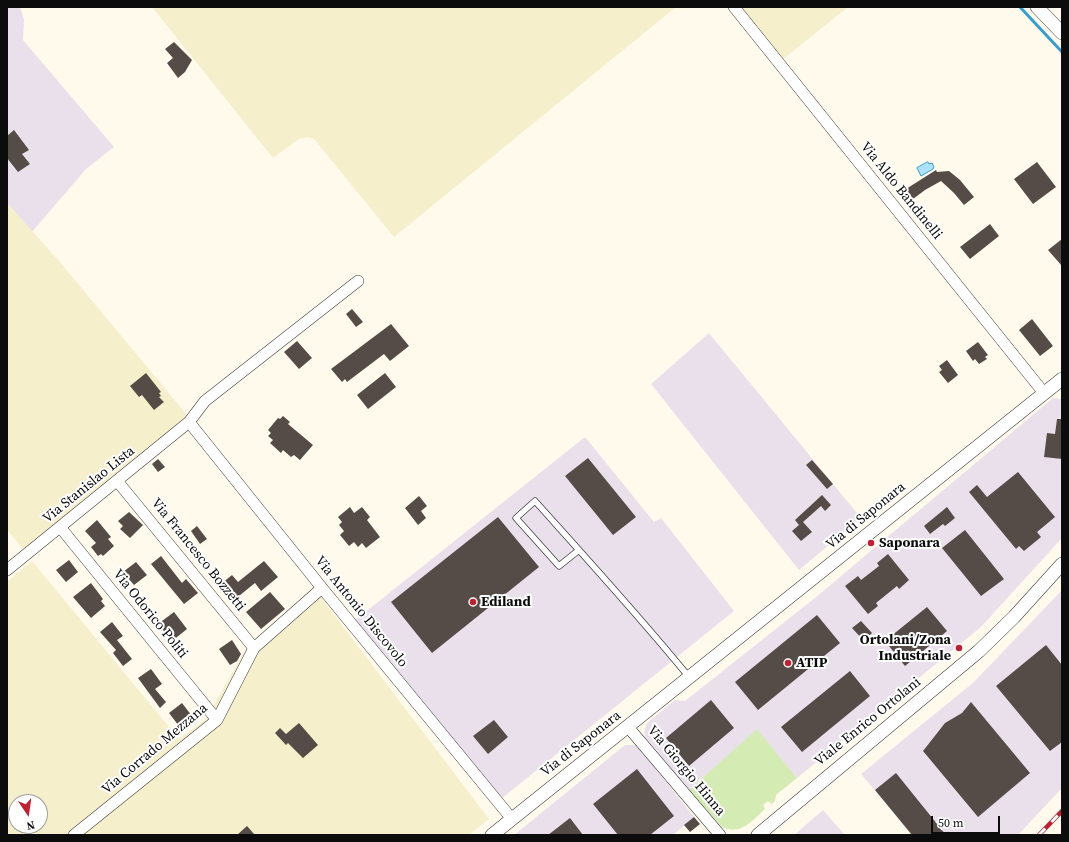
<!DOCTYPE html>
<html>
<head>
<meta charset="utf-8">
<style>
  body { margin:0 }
  #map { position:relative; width:1069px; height:842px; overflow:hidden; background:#fffaec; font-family:"Source Serif 4",serif }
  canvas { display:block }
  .frame { position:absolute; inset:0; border:8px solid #0c0c0c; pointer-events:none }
  .north { position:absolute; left:8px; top:794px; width:40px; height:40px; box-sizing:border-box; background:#fff; border:1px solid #9e9e9e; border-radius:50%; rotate:167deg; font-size:11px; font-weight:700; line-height:16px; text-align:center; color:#0c0c0c }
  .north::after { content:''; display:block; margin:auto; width:14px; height:18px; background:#c21f33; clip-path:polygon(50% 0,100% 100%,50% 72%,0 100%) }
  .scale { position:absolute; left:931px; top:816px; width:69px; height:18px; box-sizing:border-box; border:2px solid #0c0c0c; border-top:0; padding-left:5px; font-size:12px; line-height:14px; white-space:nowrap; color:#0c0c0c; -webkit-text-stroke:3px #fff; paint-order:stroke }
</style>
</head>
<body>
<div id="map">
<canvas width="1069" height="842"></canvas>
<div class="frame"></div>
<div class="north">N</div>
<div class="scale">50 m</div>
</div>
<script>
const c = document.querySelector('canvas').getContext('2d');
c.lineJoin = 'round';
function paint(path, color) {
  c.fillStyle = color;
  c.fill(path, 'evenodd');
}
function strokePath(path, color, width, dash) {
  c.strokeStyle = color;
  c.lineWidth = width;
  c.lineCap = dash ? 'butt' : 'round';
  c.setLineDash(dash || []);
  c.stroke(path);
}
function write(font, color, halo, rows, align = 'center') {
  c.font = font + ' "Source Serif 4",serif';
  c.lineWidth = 4;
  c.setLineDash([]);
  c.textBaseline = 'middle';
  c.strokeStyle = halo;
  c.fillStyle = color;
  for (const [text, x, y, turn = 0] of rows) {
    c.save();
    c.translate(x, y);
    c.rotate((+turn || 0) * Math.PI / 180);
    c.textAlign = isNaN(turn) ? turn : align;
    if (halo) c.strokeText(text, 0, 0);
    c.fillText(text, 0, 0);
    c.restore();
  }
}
const industrial = new Path2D(`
  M7,7H20L24,20L23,40L114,147L86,169L32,232L7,203Z
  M709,333L861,518L799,570L651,384Z
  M1053,398L1062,399V538L981,627L797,778L757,730L689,790L645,737L644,732L647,723L675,700L685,701L816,597Z
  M585,437L654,522L661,518L734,611L501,799L354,621Z
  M1062,590V788L1018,835H912L861,774L974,682Z
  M625,745H637L694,817L673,835H514Z
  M823,810L845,835H794Z`);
const farmland = new Path2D(`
  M152,7H676L394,237L314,139L308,137L299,139L273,158Z
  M738,7H848L782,60Z
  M7,203L59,261L187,415L185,422L24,550L7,530Z
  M32,561L179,739L205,720L246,649L313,587L489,819L469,835H7V582ZM16,802H40V826H16Z`);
const green = new Path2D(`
  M757,729L797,778L776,795L775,801L772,804L768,801L763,805L765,809C752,821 740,836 722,827L689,790Z`);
const water = new Path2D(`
  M928,162L929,164L932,163L934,167L933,169L921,176L917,168Z`);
const stream = new Path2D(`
  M1020,7L1062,52`);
const building = new Path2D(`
  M174,42L192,60L185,72L178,78L167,63L173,58L165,49Z
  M14,130L29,150L22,154L30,164L18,172L7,158V136Z
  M1037,162L1056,187L1033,204L1014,179Z
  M936,170L937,172L949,171L960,180L974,197L964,205L954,193L941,181L925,190L913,199L906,189Z
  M990,224L999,236L970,259L960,247Z
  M1062,239V266L1048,250Z
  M352,309L363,322L356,327L346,314Z
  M1032,319L1053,346L1040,356L1019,330Z
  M391,324L409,346L390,361L384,354L347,382L345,379L342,382L331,369Z
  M297,341L312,358L299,369L284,352Z
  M978,342L988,355L985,357L987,359L979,364L975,359L973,361L966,351Z
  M947,360L958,375L948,383L939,372L942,370L939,366Z
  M146,373L161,392L159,393L161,396L159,397L164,402L154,410L142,395L139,397L130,386Z
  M385,373L396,387L368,409L357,395Z
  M283,416L290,422L288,424L313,445L300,460L294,455L291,457L283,450L281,453L270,443L273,440L268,436L271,433L268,430L278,418L280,419Z
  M1057,419H1062V459L1044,457L1047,433L1055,434Z
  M588,458L636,517L613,535L565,476Z
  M158,459L165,467L158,472L152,464Z
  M812,460L833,484L827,489L806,465Z
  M1018,472L1055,517L1037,532L1041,537L1024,551L1019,546L1016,549L969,492L977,485L987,497Z
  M822,495L831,505L825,511L821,506L803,522L812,532L801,541L792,531L799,525L795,520Z
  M419,496L427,506L421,511L426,518L418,525L405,508Z
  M350,507L354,513L362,507L370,517L367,520L380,537L366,548L362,543L358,547L354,542L349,546L340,535L344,531L339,525L342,522L338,517Z
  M947,507L955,518L945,526L943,524L930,534L924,526Z
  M129,512L143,525L130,538L120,529L123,526L118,521Z
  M498,517L539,567L432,653L391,602Z
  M97,520L111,537L108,539L114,546L103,556L101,554L98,556L91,547L96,543L85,531Z
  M197,526L207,539L200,544L191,531Z
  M965,530L1004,579L981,596L942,548Z
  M888,554L909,580L899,589L897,586L876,603L878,606L868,614L845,586L858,576L861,580L879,566L877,563Z
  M161,556L182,583L186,579L198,593L184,604L151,564Z
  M69,560L78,572L66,582L56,570Z
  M264,561L278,577L261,591L255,583L234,600L221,584L232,575L238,582Z
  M136,562L147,575L134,585L123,572Z
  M91,583L103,599L101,601L105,606L91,618L73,597Z
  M270,592L285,609L261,629L246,612Z
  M927,607L947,631L905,666L885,641Z
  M174,612L187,629L172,641L158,624Z
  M817,615L840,643L758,710L735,682Z
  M861,621L872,633L864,641L852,628Z
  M112,622L123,636L117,640L132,659L123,666L113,653L116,650L100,632Z
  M232,640L241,654L237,661L230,665L219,649Z
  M1046,645L1062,665V742L1050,751L996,686Z
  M151,669L162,684L155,689L166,702L160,708L138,678Z
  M850,671L870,696L802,752L781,727Z
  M711,700L734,728L689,766L666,738Z
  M971,702L1030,773L978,817L923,751L945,723L962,713Z
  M182,703L195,720L182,730L169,713Z
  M494,720L508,737L488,754L473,736Z
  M299,723L318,745L303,758L288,743L286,745L275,733L280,728L286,734Z
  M637,769L674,816L650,835H618L593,804Z
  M896,773L946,835H912L875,790Z
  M694,817L700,824L690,832L684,825Z
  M570,818L583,835H548Z
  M247,826L255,835H237Z`);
const service = new Path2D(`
  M579,550L559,566L516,518L535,501C587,559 640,617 689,677`);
const minor = new Path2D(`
  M734,7L1044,393
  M189,422L322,588L512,819
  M118,482L254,648
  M60,527L217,720
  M7,570L189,422L205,401L358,281
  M628,727L720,835
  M74,835L217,720L254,648L322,588`);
const tertiary = new Path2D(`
  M1037,7L1062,33
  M492,835L1062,379
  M758,835L979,651L1014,617L1062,564`);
const rail = new Path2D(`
  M1039,835L1062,811`);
const markers = [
  [871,543,4,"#c21f33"],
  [473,602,4,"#c21f33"],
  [959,648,4,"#c21f33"],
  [788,663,4,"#c21f33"]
];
const streetNames = [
  ["Via Aldo Bandinelli",901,191,51],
  ["Via Stanislao Lista",89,485,-39],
  ["Via di Saponara",866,516,-39],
  ["Via Francesco Bozzetti",198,555,51],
  ["Via Antonio Discovolo",361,612,51],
  ["Via Odorico Politi",150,614,51],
  ["Viale Enrico Ortolani",868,722,-39],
  ["Via di Saponara",581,744,-38],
  ["Via Corrado Mezzana",155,749,-40],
  ["Via Giorgio Hinna",686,771,50]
];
const poiNames = [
  ["Saponara",879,543],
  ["Ediland",481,602],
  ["Ortolani/Zona",951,640,"right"],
  ["Industriale",951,656,"right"],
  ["ATIP",796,663]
];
paint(industrial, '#eae0ec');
paint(farmland, '#f6efcb');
paint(green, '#d5ebb4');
paint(water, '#aee2f9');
strokePath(water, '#329fd2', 1);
strokePath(stream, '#329fd2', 3);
paint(building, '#554c48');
strokePath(service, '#3f3f3f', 7);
strokePath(minor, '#3f3f3f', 12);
strokePath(tertiary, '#3f3f3f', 14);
strokePath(service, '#fff', 5.5);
strokePath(minor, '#fff', 11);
strokePath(tertiary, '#fff', 13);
strokePath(rail, '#c21f33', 4.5);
strokePath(rail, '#fff', 3, [9]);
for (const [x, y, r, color] of markers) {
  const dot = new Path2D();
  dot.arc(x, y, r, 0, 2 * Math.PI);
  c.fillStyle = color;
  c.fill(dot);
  strokePath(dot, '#fff', 1.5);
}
write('14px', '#0c0c0c', '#fff', streetNames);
write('bold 14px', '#0c0c0c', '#fff', poiNames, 'left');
</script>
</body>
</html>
